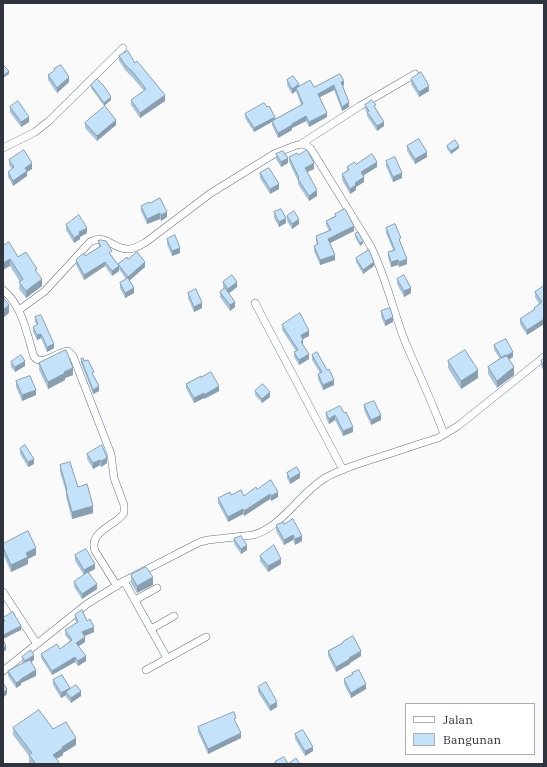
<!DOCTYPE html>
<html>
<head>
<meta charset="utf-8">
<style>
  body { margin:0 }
  #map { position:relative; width:547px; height:767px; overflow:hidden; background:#fafafa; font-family:"IBM Plex Serif",serif }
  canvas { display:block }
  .frame { position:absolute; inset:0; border:4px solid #2e333d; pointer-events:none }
  .legend { position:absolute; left:405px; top:703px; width:130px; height:52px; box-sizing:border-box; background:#fff; border:1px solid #abadb1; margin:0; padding:5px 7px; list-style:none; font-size:12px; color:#2e333d }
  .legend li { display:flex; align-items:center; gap:8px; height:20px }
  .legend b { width:20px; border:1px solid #abadb1 }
</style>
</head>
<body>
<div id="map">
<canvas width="547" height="767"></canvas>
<div class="frame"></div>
<ul class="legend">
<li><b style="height:5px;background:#fff"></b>Jalan</li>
<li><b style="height:11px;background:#c4e3fb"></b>Bangunan</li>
</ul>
</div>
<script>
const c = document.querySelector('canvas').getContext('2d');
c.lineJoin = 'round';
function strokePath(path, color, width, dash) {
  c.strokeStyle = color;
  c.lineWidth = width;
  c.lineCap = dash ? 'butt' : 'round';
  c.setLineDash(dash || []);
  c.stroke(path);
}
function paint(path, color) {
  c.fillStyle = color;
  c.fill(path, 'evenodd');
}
const street = new Path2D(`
  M301,144L360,106L415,74
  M3,148L35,132L49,121L123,48
  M3,290C22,305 27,334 34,357C43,367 56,352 68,351L73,356L111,454L114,478L124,505V513C116,526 88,531 95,551L117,586
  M255,303L343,470
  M19,310L45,291L90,242C107,233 113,250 129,249C135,249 141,245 146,242L211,193L274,154L294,146L301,144L306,145L311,149L370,245C386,276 393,311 406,344C419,374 433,404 444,434
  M124,581L167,658
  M3,592L37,644
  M135,600L157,588
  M151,629L174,616
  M146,670L206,637
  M3,671L87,604L124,581L200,542L208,540L253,535C281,528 299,494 325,478C339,470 355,465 370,460C393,453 415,445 438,438L458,426L544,357`);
const wall = new Path2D(`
  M119,56L135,63L165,101L140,118L131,105V100L144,91L132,77L126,71L119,61Z
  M54,69L69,82L57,93L48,80V75L54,71Z
  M411,79L429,91L419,97L411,84Z
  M287,80L299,86L314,87L344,85L343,86L349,107L342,111L334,90L320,97L327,117L309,127L306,121L292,128V130L278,138L272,125V122L254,132L245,118V114L275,119L301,105L296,91L292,94L287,85Z
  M91,85L111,100L104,106L91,88Z
  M365,105L376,108L384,126L377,131L367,116V113L365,109Z
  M10,107L29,122L21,127L10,112Z
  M85,123L116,125L97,141L85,128Z
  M407,146L427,157L415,164L407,151Z
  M447,146L459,148L451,154L447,149Z
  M276,154L288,163L281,167L276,159Z
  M298,155L314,169L307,172L317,196L309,201L298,184V181L289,162V157Z
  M9,160L32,169L27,172V176L13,186L8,177V172L12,169L9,165Z
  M386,161L402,178L393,182L386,166Z
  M356,164L377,167L363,175L364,182L356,187V190L350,194L342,180V174L347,171V167Z
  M260,173L279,189L270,194L260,178Z
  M141,206L167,217L161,221L160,219L147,224L141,211Z
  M274,212L286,223L279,227L274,218Z
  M335,214L354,231L330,243L335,260L320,265L314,251V246L317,245L316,241V236L329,231L326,225V221L335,216Z
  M287,216L299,224L292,229L287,221Z
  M66,225L87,233L80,237V239L74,243L66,230Z
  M386,228L401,243L407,264L399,267L398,265L391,267L388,257V252L393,250L386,233Z
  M355,234L363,243L360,246L355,237Z
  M167,239L180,253L172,256L167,244Z
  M98,241L112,256L118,266V264L128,259L145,267L129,280L134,293L125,298L120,288V283L126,279L119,269V271L112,276L105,266L84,280L76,265V260L85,256L99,247Z
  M3,246L37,273L42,286L26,298L19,289L20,282L10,266Z
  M356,258L374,266L363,274L356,262Z
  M397,279L411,293L404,297L397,284Z
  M223,282L237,287L229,293L235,307L230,311L220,297V292L224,289L223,287Z
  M544,286V324L527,335L520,324V319L534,310V308L539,304L535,297V292Z
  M188,293L202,308L194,312L188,298Z
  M381,311L393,322L385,326L381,316Z
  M35,317L54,348L47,352L41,338L37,340L33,332V327L37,325L35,322Z
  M282,325L309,336L303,339V345L309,359L299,365L294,357V352L296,351L282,330Z
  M494,345L513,357L509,360L514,375L497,388L488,374V367L500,359L494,350Z
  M312,355L334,385L323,390L318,379V374L320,373L312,360Z
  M544,358V371L541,366V361Z
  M81,359L94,377H93L99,391L93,394L81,363Z
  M448,361L478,378L461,389L448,368Z
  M11,362L25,366L15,372L11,367Z
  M39,363L73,375L65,378V380L48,389L39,370Z
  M201,377L219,391L204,399V398L194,403L186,388V384Z
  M16,381L36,395L22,401L16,387Z
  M255,391L270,397L262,403L255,395Z
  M364,405L381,420L371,425L364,410Z
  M340,406L353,432L343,436L335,420L329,424L326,418V413Z
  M20,449L34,464L28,467L20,454Z
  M87,454L107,463L101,467L100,465L93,469L87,459Z
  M60,465L78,487L93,513L72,519L66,497V492L60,472Z
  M287,473L300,478L290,484L287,478Z
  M257,489L278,497L271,501L270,499L244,516L243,514L228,522L218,503V498L231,495L244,496Z
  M284,524L302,541L295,545L293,540L284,545L276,531V525Z
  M234,539L247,550L241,554L234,544Z
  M3,544L36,555L28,559V564L11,572L3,554Z
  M75,555L95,569L89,572L97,589L82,599L74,587V582L84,575L75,561Z
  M260,556L281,564L268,572L260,561Z
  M131,575L153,585L137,593L131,583Z
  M75,615L87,621L94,632L85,636V642L78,646L86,661L78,666L75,662L52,675L41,658V654L60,649L70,641L65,635V630L77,623L75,620Z
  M343,642L361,656L350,663V664L336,672L328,656V651L343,643Z
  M22,657L34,660L31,662L36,676L21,683V685L16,688L8,676V671L23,664L22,662Z
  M352,673L366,689L351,698L344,684V679L352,674Z
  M53,680L70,689L81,696L71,703L66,697V695L61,698L53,685Z
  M258,687L277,707L270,711L258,692Z
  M236,723L241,738L208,754L198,732V727Z
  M13,728L53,729L76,745L63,753V755L56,759L59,764H30L29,762V756L13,735Z
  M295,734L313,751L305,756L295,739Z`);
const shadedWall = new Path2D(`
  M9,71V74L3,78V76Z
  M69,77V82L57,93V88Z
  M344,81V85L341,87V82Z
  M299,84V90L296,88V91L292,94V89Z
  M334,85V90L318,98V94Z
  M429,86V91L419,97V92Z
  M165,95V101L140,118V113Z
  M111,97V100L104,106V103Z
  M349,102V107L342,111V107Z
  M327,113V117L309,127V122Z
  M306,116V121L292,128V130L278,138V133L292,124Z
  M29,117V122L21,127V122Z
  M275,117V120L254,132V128Z
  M116,120V125L97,141V136Z
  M384,122V126L377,131V126Z
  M459,146V148L451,154V151Z
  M427,152V157L415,164V159Z
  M288,158V163L281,167V162Z
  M377,162V167L361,177V172Z
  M32,163V169L27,172V176L13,186V181L25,168Z
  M314,163V169L305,173V168Z
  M402,173V178L393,182V177Z
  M364,177V182L356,187V190L350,194V189L355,183Z
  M279,184V189L270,194V189Z
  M317,190V196L309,201V196Z
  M167,212V217L161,221V215Z
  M160,213V219L147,224V219Z
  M286,218V223L279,227V222Z
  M299,219V224L292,229V224Z
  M354,226V231L328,244V239Z
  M87,228V233L80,237V239L74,243V238L79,232Z
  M363,241V243L360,246V243Z
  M180,248V253L172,256V251Z
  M335,255V260L320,265V260Z
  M10,259V266L3,270V263Z
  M407,259V264L399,267V262Z
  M398,260V265L391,267V262Z
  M105,262V266L84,280V275Z
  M145,262V267L128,282V277Z
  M374,262V266L363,274V270Z
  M119,266V271L112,276V271Z
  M42,279V286L26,298V291Z
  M237,282V287L228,294V289Z
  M134,288V293L125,298V293Z
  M411,288V293L404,297V291Z
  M235,302V307L230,311V305Z
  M202,303V308L194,312V307Z
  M9,305V313L3,318V310Z
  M393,317V322L385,326V321Z
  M544,319V324L527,335V330Z
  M309,331V336L301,340V335Z
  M41,334V338L37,340V335Z
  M303,340V345L301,347V342Z
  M54,344V348L47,352V347Z
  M513,352V357L502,363V358Z
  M309,354V359L299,365V360Z
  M25,361V366L15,372V367Z
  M514,367V375L497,388V381Z
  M73,368V375L65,378V380L48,389V382L64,372Z
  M478,370V378L461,389V381Z
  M334,380V385L323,390V385Z
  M99,386V391L93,394V390Z
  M219,386V391L204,399V395Z
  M36,390V395L22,401V395Z
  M270,392V397L262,403V399Z
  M204,393V398L194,403V398Z
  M335,415V420L329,424V419Z
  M381,415V420L371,425V420Z
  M353,427V432L343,436V431Z
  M107,458V463L101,467V461Z
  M34,459V464L28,467V462Z
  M100,460V465L93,469V463Z
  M300,473V478L290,484V479Z
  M278,492V497L271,501V496Z
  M270,494V499L244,516V511Z
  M93,506V513L72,519V512Z
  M243,509V514L228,522V517Z
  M293,535V540L284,545V540Z
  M302,536V541L295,545V539Z
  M247,545V550L241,554V549Z
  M36,548V555L28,559V564L11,572V565L26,553Z
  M281,559V564L268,572V566Z
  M95,564V569L84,575V570Z
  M153,577V585L137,593V586Z
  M97,584V589L82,599V594Z
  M21,626V630L3,639V635Z
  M94,627V632L82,637V632Z
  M85,637V642L76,648V643Z
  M6,646V650L3,652V648Z
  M361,651V656L350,663V664L336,672V667Z
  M34,655V660L25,666V661Z
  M86,656V661L78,666V661Z
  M75,657V662L52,675V671Z
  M36,670V676L21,683V685L16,688V683L21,679Z
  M366,684V689L351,698V693Z
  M70,688V693L66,692V695L61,698V693Z
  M7,689V694L3,698V693Z
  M81,691V696L71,703V698Z
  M277,702V707L270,711V706Z
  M241,733V738L208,754V749Z
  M76,738V745L63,753V755L53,761V755L62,747Z
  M313,747V751L305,756V751Z`);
const building = new Path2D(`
  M128,51L135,63L137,61L165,95L140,113L131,100L146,89L132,71L126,66L119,56Z
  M61,65L69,77L57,88L48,75L55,70L54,69Z
  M4,66L9,71L3,76V67Z
  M421,72L429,86L419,92L411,79Z
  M340,74L344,81L341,82L349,102L342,107L334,85L318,94L327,113L309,122L306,116L292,124V125L278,133L272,121L303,104L296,88L310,80L314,87Z
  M293,76L299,84L292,89L287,80Z
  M97,79L104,86L111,97L104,103L91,85Z
  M372,100L376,105L374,106L384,122L377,126L367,112L369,111L365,105Z
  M18,101L29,117L21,122L10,107Z
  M264,103L267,107L269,106L275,117L254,128L245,114Z
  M105,106L116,120L97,136L85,123Z
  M419,139L427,152L415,159L407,146Z
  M455,140L459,146L451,151L447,146Z
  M24,150L32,163L25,168L27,171L13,181L8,172L14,167L9,160Z
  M307,150L314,163L305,168L317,190L309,196L298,179L299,178L289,157L297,153L298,155Z
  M283,151L288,158L281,162L276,154Z
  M372,154L377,162L361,172L364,177L355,183L356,185L350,189L342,174L349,170L347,167L354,162L356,164Z
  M395,157L402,173L393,177L386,161Z
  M269,168L279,184L270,189L260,173Z
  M160,198L167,212L161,215L160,213L147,219L141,206L149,202L150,203Z
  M281,209L286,218L279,222L274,212Z
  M345,209L354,226L328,239L335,255L320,260L314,246L318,244L316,236L331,230L326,221L336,216L335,214Z
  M294,211L299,219L292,224L287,216Z
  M79,215L87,228L79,232L80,234L74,238L66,225Z
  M395,224L401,238L399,239L407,259L399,262L398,260L391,262L388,252L395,250L386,228Z
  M358,232L363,241L360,243L355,234Z
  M175,235L180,248L172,251L167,239Z
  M101,240L106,241L112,251L109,253L119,266L112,271L105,262L84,275L76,260L81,255L84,253L85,256L101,246L98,241Z
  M9,242L18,257L26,252L37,269L35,270L42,279L26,291L19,282L23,279L10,259L3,263V246Z
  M369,250L374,262L363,270L356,258Z
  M137,252L145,262L128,277L118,264L127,257L128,259Z
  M232,275L237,282L228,289L223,282Z
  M404,275L411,288L404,291L397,279Z
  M128,278L134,288L125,293L120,283Z
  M544,286V319L527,330L520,319L535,309L534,308L542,302L535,292Z
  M225,288L235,302L230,305L220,292Z
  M196,289L202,303L194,307L188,293Z
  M3,297L9,305L3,310Z
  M390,308L393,317L385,321L381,311Z
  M300,313L309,331L301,335L303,340L301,342L309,354L299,360L294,352L298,350L282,325Z
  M41,315L54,344L47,347L41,334L37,335L33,327L38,324L35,317Z
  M506,339L513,352L502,358L494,345Z
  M66,350L73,368L64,372L65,373L48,382L39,363Z
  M465,350L478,370L461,381L448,361Z
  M317,352L327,370L329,369L334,380L323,385L318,374L322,372L312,355Z
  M21,355L25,361L15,367L11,362Z
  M506,355L514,367L497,381L488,367Z
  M83,358L84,361L88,360L94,372L92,373L99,386L93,390L81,359Z
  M544,358V366L541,361Z
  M211,372L219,386L204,395V393L194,398L186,384L201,376V377Z
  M30,376L36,390L22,395L16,381Z
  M263,384L270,392L262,399L255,391Z
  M374,401L381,415L371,420L364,405Z
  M340,406L344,413L346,412L353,427L343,431L335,415L329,419L326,413Z
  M25,445L34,459L28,462L20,449Z
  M102,445L107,458L101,461L100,460L93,463L87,454Z
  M70,462L78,487L87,484L93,506L72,512L66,490H67L60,465Z
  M297,467L300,473L290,479L287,473Z
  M271,480L278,492L271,496L270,494L244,511L243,509L228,517L218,498L230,492L231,495L241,490L244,496L256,487L257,489Z
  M293,519L302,536L295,539L293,535L284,540L276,525L283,522L284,524Z
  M28,531L36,548L26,553L28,557L11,565L3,547V544Z
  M241,536L247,545L241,549L234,539Z
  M274,545L281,559L268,566L260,556Z
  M86,549L95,564L84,570L75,555Z
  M146,567L153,577L137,586L131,575Z
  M88,572L97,584L82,594L74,582Z
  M82,610L87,621L90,619L94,627L82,632L85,637L76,643L86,656L78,661L75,657L52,671L41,654L57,644L60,649L72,640L65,630L78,622L75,615Z
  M13,612L21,626L3,635V622L5,621L3,618Z
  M353,636L361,651L349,658L350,659L336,667L328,651L343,643V642Z
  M3,640L6,646L3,648Z
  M31,650L34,655L25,661L22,657Z
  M30,660L36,670L21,679V680L16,683L8,671Z
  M359,670L366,684L351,693L344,679L353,674L352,673Z
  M62,675L70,688L61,693L53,680Z
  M266,682L277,702L270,706L258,687Z
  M3,683L7,689L3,693Z
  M76,685L81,691L71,698L66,692Z
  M39,710L53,729L66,722L76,738L62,747L63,748L53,755L59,762L57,764H36L29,755L32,753L13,728Z
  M234,712L236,718L234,719L241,733L208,749L198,727Z
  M303,730L313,747L305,751L295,734Z
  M284,757L288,764L296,758L300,764H276L275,762Z`);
strokePath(street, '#667289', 8);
strokePath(street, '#fff', 7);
paint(wall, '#a9c3d8');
paint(shadedWall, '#899fb0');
paint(building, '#c4e3fb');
strokePath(building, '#899fb0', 1);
</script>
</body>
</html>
